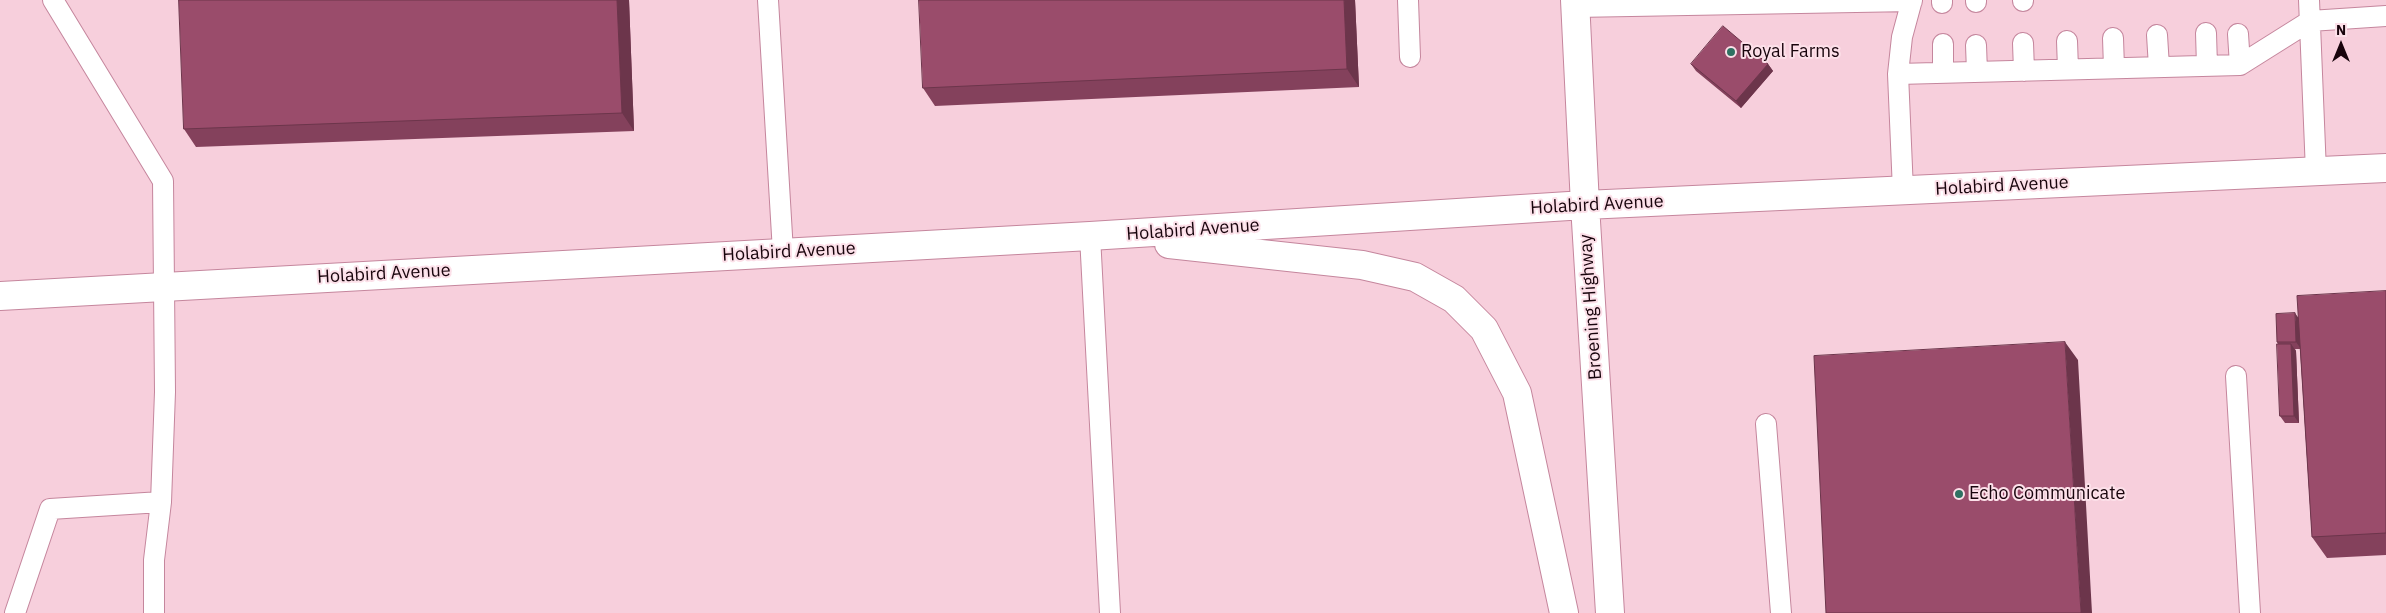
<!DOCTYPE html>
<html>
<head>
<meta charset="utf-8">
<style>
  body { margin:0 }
  #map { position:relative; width:2386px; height:613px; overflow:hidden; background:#f7cfdc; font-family:"IBM Plex Sans",sans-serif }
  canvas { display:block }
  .north { position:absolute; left:2316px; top:20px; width:50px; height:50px; -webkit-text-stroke:4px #fce0e9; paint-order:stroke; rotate:0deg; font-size:14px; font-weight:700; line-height:20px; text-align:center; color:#18040c }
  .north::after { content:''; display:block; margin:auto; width:18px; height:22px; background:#18040c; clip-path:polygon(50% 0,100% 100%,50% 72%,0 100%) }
</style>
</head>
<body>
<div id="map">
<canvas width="2386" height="613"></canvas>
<div class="north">N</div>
</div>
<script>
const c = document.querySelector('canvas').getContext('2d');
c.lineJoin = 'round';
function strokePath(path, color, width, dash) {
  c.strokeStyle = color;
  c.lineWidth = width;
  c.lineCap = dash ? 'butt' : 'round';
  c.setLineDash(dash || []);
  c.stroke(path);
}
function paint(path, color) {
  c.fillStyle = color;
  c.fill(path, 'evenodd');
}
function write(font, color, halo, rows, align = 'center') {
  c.font = font + ' "IBM Plex Sans",sans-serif';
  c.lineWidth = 4;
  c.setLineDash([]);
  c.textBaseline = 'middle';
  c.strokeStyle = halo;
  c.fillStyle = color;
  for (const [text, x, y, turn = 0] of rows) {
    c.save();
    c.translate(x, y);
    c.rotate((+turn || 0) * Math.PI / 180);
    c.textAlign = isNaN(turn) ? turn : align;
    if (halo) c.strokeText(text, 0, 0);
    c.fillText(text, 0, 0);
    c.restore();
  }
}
const lane = new Path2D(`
  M53,0L163,181L165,392L161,502L154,560V613
  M768,0L783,252
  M1408,0L1410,57
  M1942,0V3
  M1976,0V2
  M2023,0V1
  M2309,0L2316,172
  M1575,7L1912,1
  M2206,33L2207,66
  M2238,34L2240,65
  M2157,35L2159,67
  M2113,38L2114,68
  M2067,41L2068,69
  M2023,43L2024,71
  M1943,44V73
  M1976,45L1977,72
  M1898,74L2240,65L2310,21L2386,16
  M1903,191L1898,74L1902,37L1912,0
  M1090,236L1110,613
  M2236,376L2250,613
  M1766,424L1781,613
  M15,613L50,509L161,502`);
const secondary = new Path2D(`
  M1575,0L1585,205L1610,613
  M1169,244L1362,265L1415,277L1454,299L1484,329L1517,393L1564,613
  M0,296L1090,236L1585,205L2386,168`);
const wall = new Path2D(`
  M179,0H629L634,131L196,147L184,129Z
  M1355,0L1359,87L935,106L923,88Z
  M1691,64H1768L1773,71L1741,108L1696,71Z
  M2386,291V555L2327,558L2312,537L2300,349H2295L2296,351L2299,423H2285L2280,416L2278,344L2277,342L2298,318Z`);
const shadedWall = new Path2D(`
  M617,0H629L634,131L622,113Z
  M1344,0H1355L1359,87L1347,69Z
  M1768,64L1773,71L1741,108L1736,101Z
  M2295,313L2300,320L2301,349L2296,342Z
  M2065,342L2078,360L2092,613H2081Z
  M2291,344L2296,351L2299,423L2294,416Z`);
const building = new Path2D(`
  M179,0H617L622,113L184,129Z
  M919,0H1344L1347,69L923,88Z
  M1723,26L1768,64L1736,101L1691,64Z
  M2386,291V533L2312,537L2297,296Z
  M2295,313L2296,342H2277L2276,314Z
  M2065,342L2081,613H1826L1814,356Z
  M2277,344H2291L2294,416H2280Z`);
const markers = [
  [1731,52,5,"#2f7162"],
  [1959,494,5,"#2f7162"]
];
const poiNames = [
  ["Royal Farms",1741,52],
  ["Echo Communicate",1969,494]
];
const streetNames = [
  ["Holabird Avenue",2002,186,-3],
  ["Holabird Avenue",1597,205,-3],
  ["Holabird Avenue",1193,230,-4],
  ["Holabird Avenue",789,252,-3],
  ["Holabird Avenue",384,274,-3],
  ["Broening Highway",1591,307,-94]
];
strokePath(lane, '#c5869d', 22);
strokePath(secondary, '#c5869d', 30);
strokePath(lane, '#fff', 20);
strokePath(secondary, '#fff', 28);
paint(wall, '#84415c');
paint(shadedWall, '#6c354b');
paint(building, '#9a4c6b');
strokePath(building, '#6c354b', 1);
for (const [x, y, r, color] of markers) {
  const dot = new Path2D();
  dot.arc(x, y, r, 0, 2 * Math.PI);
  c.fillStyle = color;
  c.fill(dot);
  strokePath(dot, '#fce0e9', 2);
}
write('18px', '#18040c', '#fce0e9', poiNames, 'left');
write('18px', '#18040c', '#fce0e9', streetNames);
</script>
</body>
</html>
